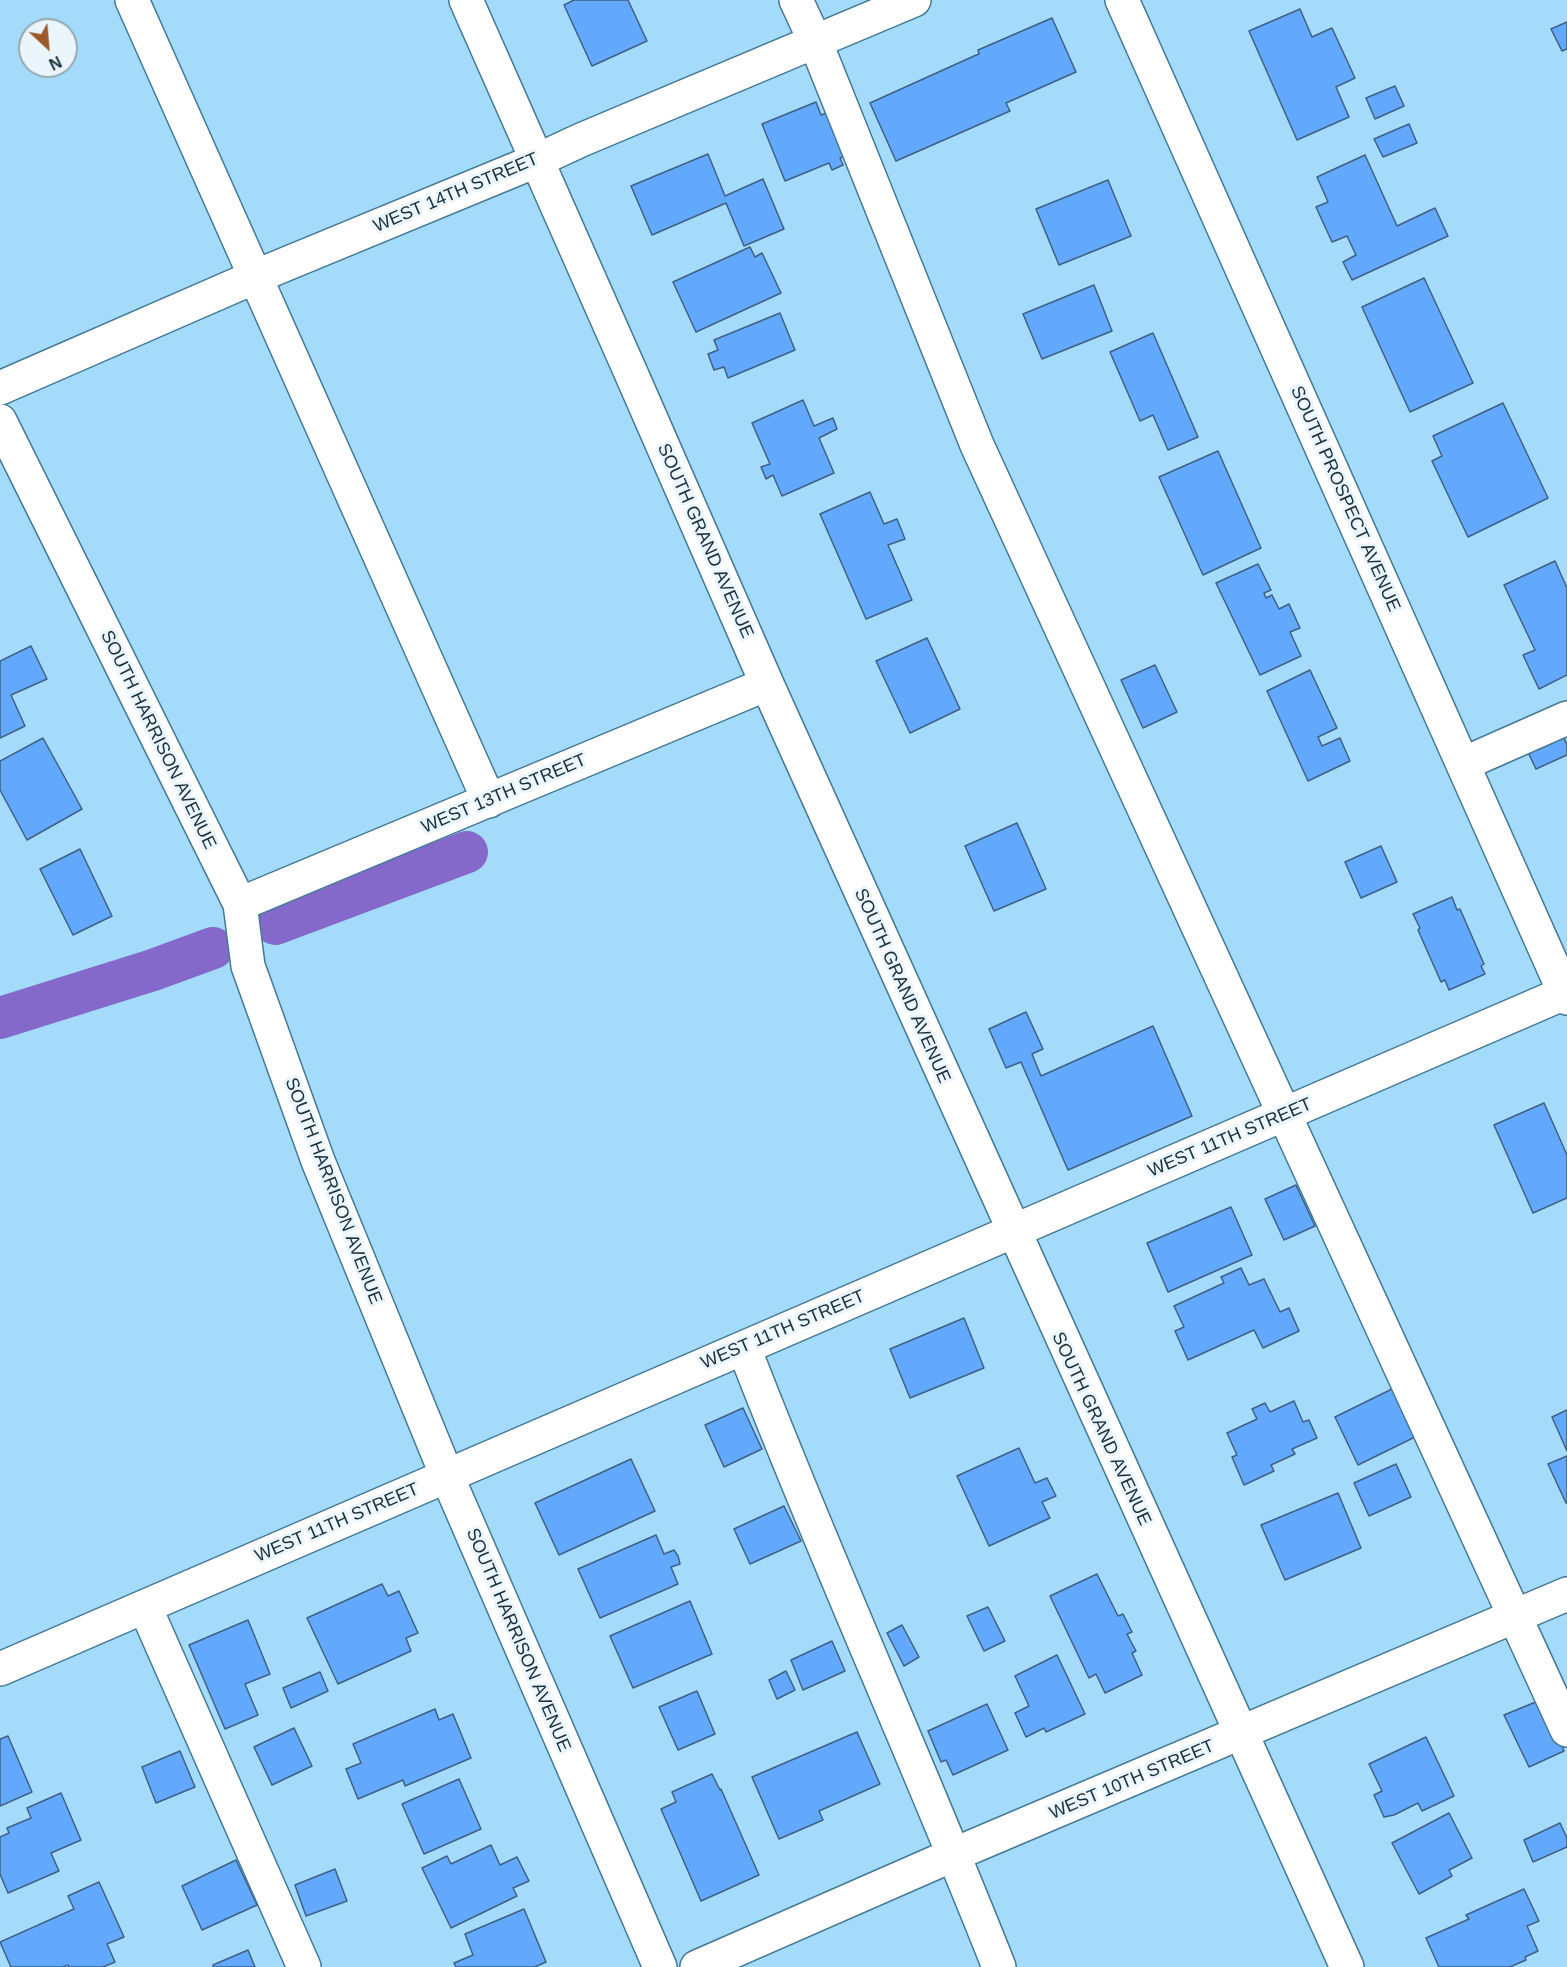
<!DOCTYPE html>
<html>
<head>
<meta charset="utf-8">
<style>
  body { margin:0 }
  #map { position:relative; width:1567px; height:1967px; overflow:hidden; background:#a4dbfb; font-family:Helvetica,sans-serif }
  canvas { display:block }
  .north { position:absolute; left:18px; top:18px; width:60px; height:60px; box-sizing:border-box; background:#ebf6fc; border:2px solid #97a7b0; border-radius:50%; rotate:154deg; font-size:16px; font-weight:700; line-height:24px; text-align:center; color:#1a303d }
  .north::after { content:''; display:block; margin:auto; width:21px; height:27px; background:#9d5a29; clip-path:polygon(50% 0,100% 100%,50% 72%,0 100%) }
</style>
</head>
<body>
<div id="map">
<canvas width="1567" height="1967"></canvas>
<div class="north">N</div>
</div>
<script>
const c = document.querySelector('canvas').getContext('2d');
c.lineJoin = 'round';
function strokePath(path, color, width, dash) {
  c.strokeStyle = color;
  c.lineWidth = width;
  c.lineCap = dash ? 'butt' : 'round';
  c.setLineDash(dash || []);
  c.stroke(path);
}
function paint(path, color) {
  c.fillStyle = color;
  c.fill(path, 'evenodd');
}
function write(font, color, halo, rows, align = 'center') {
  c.font = font + ' Helvetica,sans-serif';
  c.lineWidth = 6;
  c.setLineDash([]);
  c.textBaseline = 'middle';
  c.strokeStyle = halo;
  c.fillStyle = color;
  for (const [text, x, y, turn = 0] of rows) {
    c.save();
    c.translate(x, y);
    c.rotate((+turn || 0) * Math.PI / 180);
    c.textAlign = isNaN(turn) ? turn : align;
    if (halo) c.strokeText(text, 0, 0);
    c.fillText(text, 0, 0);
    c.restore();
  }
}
const canal = new Path2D(`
  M275,924L467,852
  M0,1018L153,970L213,948`);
const building = new Path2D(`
  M574,0H628L647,41L592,66L564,5Z
  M1300,9L1312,37L1332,28L1355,78L1336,87L1349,117L1297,140L1249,31Z
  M1052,18L1076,72L1006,103L1010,111L896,161L870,103L974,56L979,54L978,50Z
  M1567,22V49L1562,51L1551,29Z
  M1395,86L1404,106L1375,119L1366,98Z
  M816,102L821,115L832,111L849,154L840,158L843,165L832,170L829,163L785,181L762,124Z
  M1409,124L1417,143L1383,157L1374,139Z
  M708,154L725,196L763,179L784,229L744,246L726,203L652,235L631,186Z
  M1365,155L1397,226L1435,208L1448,236L1352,280L1343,262L1356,255L1347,236L1332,242L1316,207L1328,202L1317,177Z
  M1108,180L1131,236L1059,265L1036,209Z
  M750,247L755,257L762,253L781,293L696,332L673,282Z
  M1424,278L1473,383L1410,412L1362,307Z
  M1094,285L1112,331L1042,359L1023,314Z
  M780,313L795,350L728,378L724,367L714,370L708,354L718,350L714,340Z
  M1153,333L1198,437L1168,450L1153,415L1140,421L1110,352Z
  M803,400L814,426L833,418L837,429L819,438L834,473L782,496L773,475L766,479L761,467L770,464L752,423Z
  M1503,403L1548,498L1468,537L1432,461L1442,456L1433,436Z
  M1218,451L1261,548L1203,575L1159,477Z
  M870,492L884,524L897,519L905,539L888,545L912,600L866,619L820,514Z
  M1555,561L1567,588V675L1539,689L1523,655L1535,650L1504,585Z
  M1258,564L1271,590L1264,593L1266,598L1272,595L1279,609L1289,604L1300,628L1290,632L1301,656L1260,675L1216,583Z
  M927,638L960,709L910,733L876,661Z
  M31,646L47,679L11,695L25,726L0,738V661Z
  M1155,665L1177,712L1143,728L1121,680Z
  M1310,670L1337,728L1318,737L1322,746L1340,738L1350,761L1308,781L1267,691Z
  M1561,731L1567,745V755L1536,769L1525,746Z
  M43,738L82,809L27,840L0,790V761Z
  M1017,823L1046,889L994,911L965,846Z
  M1381,846L1397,882L1361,898L1345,862Z
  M80,849L112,916L73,935L40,869Z
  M1452,897L1457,910L1460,909L1484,964L1481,966L1485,974L1449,990L1445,980L1441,982L1418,930L1420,928L1413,914Z
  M1026,1012L1043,1049L1032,1054L1041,1076L1153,1026L1192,1116L1068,1170L1021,1062L1006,1068L989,1029Z
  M1544,1103L1567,1155V1198L1533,1213L1494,1125Z
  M1296,1185L1315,1226L1284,1240L1265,1199Z
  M1231,1207L1252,1255L1168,1292L1147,1243Z
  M1241,1268L1249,1285L1264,1279L1280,1312L1289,1308L1299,1331L1263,1348L1254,1330L1188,1360L1175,1331L1184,1327L1174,1306L1224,1283L1221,1277Z
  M964,1318L984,1368L910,1398L890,1349Z
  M1392,1389L1415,1437L1358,1465L1335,1417Z
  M1294,1401L1303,1422L1309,1420L1317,1438L1292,1449L1295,1454L1271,1465L1274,1471L1244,1485L1232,1457L1237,1455L1227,1433L1257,1419L1252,1409L1265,1403L1270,1412Z
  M743,1408L762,1449L724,1467L705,1425Z
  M1567,1410V1451L1552,1417Z
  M1019,1448L1035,1483L1047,1478L1056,1496L1042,1502L1050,1518L989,1546L957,1476Z
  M1567,1456V1503H1566L1548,1464Z
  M631,1459L655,1511L559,1555L535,1503Z
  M1396,1464L1411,1497L1369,1516L1354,1483Z
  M1338,1493L1361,1548L1285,1580L1261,1525Z
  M784,1506L801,1541L750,1564L734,1529Z
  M656,1535L664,1554L674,1550L678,1556L680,1564L671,1567L678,1584L600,1618L578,1569Z
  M1097,1574L1118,1616L1123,1614L1132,1632L1127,1634L1136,1651L1132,1653L1142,1675L1105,1693L1096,1674L1089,1678L1050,1596Z
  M382,1584L388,1596L399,1591L418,1633L406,1638L411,1651L338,1684L307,1618Z
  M690,1601L712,1654L633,1688L610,1636Z
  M988,1607L1005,1641L984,1651L967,1616Z
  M248,1620L270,1674L245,1684L258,1715L225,1729L189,1645Z
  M902,1625L919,1657L904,1666L887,1633Z
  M832,1641L845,1671L803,1690L791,1660Z
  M1057,1655L1085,1714L1046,1732L1044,1728L1026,1737L1015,1713L1029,1706L1015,1676Z
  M786,1671L795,1690L777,1699L769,1680Z
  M320,1672L328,1691L291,1708L283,1688Z
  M697,1691L715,1734L678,1750L659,1707Z
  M1543,1699L1564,1751L1529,1767L1504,1715Z
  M987,1704L1008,1750L953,1775L946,1760L941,1762L928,1731Z
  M435,1709L439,1720L453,1714L471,1758L405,1786L403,1780L358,1799L346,1769L361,1763L353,1744Z
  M294,1728L312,1766L272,1785L254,1747Z
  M857,1732L880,1784L819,1811L823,1820L779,1839L752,1777Z
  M8,1736L32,1792L0,1806V1739Z
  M1426,1737L1454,1796L1422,1811L1418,1803L1394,1815L1384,1817L1374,1795L1382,1791L1369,1764Z
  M180,1751L195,1787L156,1803L142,1767Z
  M712,1774L720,1790L721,1789L759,1875L701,1901L661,1809L676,1802L672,1792Z
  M459,1779L481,1829L424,1854L402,1804Z
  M61,1793L81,1840L51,1853L59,1871L8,1893L0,1874V1837L9,1833L7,1828L31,1818L27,1808Z
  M1449,1813L1472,1858L1449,1870L1452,1876L1419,1894L1392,1843Z
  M1560,1823L1567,1838V1847L1533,1862L1524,1840Z
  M491,1845L500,1865L517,1857L529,1881L513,1888L517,1896L451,1928L422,1868L447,1856L451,1864Z
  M236,1860L257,1905L202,1930L182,1886Z
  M335,1869L347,1901L306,1916L295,1885Z
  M99,1882L124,1937L107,1944L115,1962L103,1967H69L68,1965L63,1967H11L0,1942L74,1909L68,1896Z
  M1524,1889L1539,1921L1527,1926L1538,1951L1525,1957L1526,1960L1510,1967H1439L1426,1938L1469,1919L1466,1915Z
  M524,1909L546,1962L535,1967H456L454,1963L473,1955L465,1934Z
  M248,1950L255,1967H213V1965Z`);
const minor = new Path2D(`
  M132,0L489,801
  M466,0C568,227 667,456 767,684C957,1113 1152,1540 1347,1967
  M796,0L815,41L977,445L1567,1730
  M1122,0L1567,998
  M0,388L257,276L538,160L581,140L914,0
  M0,421L240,904L248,966L318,1161L447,1476L660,1967
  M1463,764L1567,718
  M240,904L767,684
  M744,1348C824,1556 917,1759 999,1967
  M145,1607L304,1967
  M0,1669L1567,992
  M697,1967L955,1854L1567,1594`);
const streetNames = [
  ["WEST 14TH STREET",456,193,-23],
  ["SOUTH PROSPECT AVENUE",1345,499,66],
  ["SOUTH GRAND AVENUE",705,541,66],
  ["SOUTH HARRISON AVENUE",158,740,64],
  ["WEST 13TH STREET",504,794,-23],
  ["SOUTH GRAND AVENUE",902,986,66],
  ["WEST 11TH STREET",1230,1138,-23],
  ["SOUTH HARRISON AVENUE",333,1191,69],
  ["WEST 11TH STREET",783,1330,-23],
  ["SOUTH GRAND AVENUE",1101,1429,65],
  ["WEST 11TH STREET",337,1523,-23],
  ["SOUTH HARRISON AVENUE",518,1640,67],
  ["WEST 10TH STREET",1132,1780,-23]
];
strokePath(canal, '#8469ca', 42);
paint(building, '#62a9fe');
strokePath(building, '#405f85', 1.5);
strokePath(minor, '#447995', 36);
strokePath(minor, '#fff', 33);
write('18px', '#1a303d', '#ebf6fc', streetNames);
</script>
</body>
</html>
